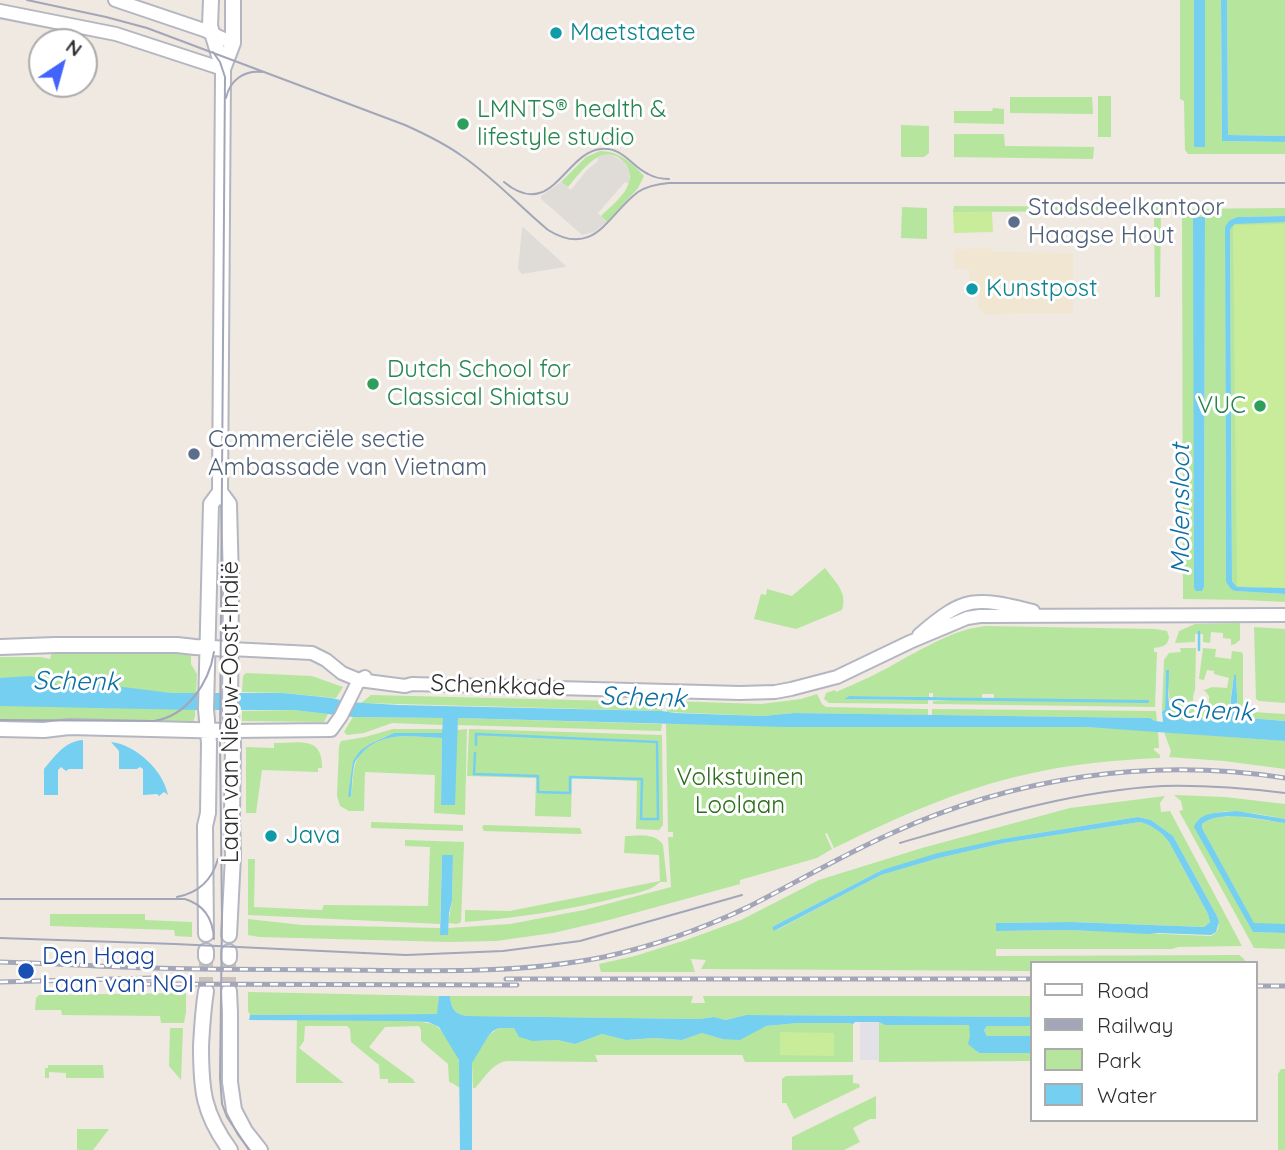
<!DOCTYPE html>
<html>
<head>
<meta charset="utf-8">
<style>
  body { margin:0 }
  #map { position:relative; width:1285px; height:1150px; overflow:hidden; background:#efe9e1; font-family:Quicksand,sans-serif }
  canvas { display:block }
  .legend { position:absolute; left:1030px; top:961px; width:228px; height:161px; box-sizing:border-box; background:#fff; border:2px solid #ababab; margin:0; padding:9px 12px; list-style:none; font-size:21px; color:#2e2e2e }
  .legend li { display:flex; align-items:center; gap:14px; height:35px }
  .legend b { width:35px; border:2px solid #ababab }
  .north { position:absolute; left:28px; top:28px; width:70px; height:70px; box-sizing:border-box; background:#fff; border:2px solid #ababab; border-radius:50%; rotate:36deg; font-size:19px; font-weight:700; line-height:28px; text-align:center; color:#2e2e2e }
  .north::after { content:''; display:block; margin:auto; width:24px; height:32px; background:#4264fb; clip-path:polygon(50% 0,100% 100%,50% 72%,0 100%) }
</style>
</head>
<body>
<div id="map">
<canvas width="1285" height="1150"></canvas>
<ul class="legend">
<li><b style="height:9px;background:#fff"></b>Road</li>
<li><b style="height:9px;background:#a3a6b8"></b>Railway</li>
<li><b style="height:19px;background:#b6e59e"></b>Park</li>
<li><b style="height:19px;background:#75cff0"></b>Water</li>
</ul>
<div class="north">N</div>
</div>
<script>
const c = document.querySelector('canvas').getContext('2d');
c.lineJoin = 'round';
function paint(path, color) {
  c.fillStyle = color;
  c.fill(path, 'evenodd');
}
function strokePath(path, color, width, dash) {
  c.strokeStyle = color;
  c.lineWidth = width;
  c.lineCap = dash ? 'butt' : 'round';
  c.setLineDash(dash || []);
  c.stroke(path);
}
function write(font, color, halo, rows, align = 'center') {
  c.font = font + ' Quicksand,sans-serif';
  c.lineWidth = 6;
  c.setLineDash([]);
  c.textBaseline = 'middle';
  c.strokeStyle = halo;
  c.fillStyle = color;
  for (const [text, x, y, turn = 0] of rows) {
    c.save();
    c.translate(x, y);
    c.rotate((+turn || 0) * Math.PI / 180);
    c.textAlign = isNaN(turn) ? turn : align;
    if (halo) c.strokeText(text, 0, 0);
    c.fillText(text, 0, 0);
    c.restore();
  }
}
const industrial = new Path2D(`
  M860,1022H879V1060H860Z`);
const education = new Path2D(`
  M991,248L992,252L1073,253V313L984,314L978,308V292L969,291V269H954V249Z`);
const green = new Path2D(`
  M1180,0H1194V147H1205V0H1221L1222,141L1285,142V154H1188L1185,150L1184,101L1180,99Z
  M1227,0H1285V136L1228,135Z
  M1098,96H1111V137H1098Z
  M1010,97H1092L1093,114L1010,113Z
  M993,108L1004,109V124L954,123V111H992Z
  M901,125L929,126V153L924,157H901Z
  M954,134H1004L1005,146L1094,147L1093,159L954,157Z
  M600,151C619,151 632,163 644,176L638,188L607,222L601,216C610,207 626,195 629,182C631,176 629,167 624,162C602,140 581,172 568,187L561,182L586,157Z
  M954,206L1161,207L1160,297H1155L1154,216L1152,211L953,212Z
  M902,207L927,208V239L901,238Z
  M1285,208V216L1237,217L1225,227V230L1226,582L1235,591L1285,594V602L1246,600L1183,599L1182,209ZM1193,217L1205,218L1204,587L1202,591Z
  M1285,222V588L1237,587L1232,581L1230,231L1232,225L1238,223Z
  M825,568C835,582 848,592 842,610L796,629L754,619L761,594L766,595L767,589L792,596Z
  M1240,623V640L1235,644L1231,645V639L1223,638V633L1211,632L1210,643L1203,642V634H1195V642L1175,643L1179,631L1195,624Z
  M986,626L1155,629L1167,631L1169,637C1168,646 1162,647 1154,648V652H1157L1155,707L933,704V701L994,698V694H982V698L933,697V693H929V697L849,696L844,699L928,700V704L829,703L824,699L826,693L835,690L836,692C860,682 883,671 905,658C932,644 956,629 986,626Z
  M1254,627L1285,629V703L1259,701L1256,699Z
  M53,648L191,650V664L197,674L195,716L193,723L0,725V657H40L50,659Z
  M1180,648H1196L1195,690C1193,695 1192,700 1195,705L1192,722L1179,719L1171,711L1166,670L1165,709L1162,712V709L1164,660L1169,653L1181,652Z
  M1203,648L1216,649L1215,657L1231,659L1232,651L1241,652L1243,654V700L1244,707L1252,712L1285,714V721L1248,718L1238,716L1236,676L1234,675L1228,717L1224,720L1203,721L1201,710L1209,702V696L1205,691H1202L1212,687L1227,688L1229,678L1214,674V671L1207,670L1204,680L1199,679Z
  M246,673L312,676L343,687L336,698L283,693L242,692L243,676Z
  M817,694L822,704L826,707L928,709V715L794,713L763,716L667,712L668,702L670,701L761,704L801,699Z
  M371,695L656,702L657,699L663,702L662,711L361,703Z
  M932,709L1156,711L1157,722L1150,718L932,715Z
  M294,710L328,714L324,722L242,721V711Z
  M353,717L443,718V725L392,723L364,733L347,735L344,732Z
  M458,718L662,724L661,731L458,725Z
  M666,724L1086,727L1158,731L1159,748H1154V750L1160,755V758C1116,760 1071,764 1028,774C959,789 896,818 834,848L827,833L825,834L832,849L817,858L740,880V884L609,920L553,933L496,941L449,942L259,937L248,935V919L302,925L440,928V935H448V928L510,924L584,910L671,887L668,837H673V832H668Z
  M393,729H443L442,733H394L370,744L353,761L351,796C353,786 352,772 356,762C357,757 363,752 366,749C388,731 416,737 442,738L441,804L454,805L457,730L467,729L465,815L434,813L435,775L365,772L364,811H349L340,806L337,796L339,746L341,741L365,737Z
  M469,729L662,735L663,825L659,830L636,829L637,781L572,778L571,817L535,816L536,778L467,776Z
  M1164,732L1285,741V769L1224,761L1169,757L1171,751Z
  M274,743C298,743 323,735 322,768H318V772L262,770L256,813H246V747L274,748Z
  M1174,795L1225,797L1285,804V819C1260,815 1217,803 1196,822L1253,932L1285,933V949L1254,948L1179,811L1183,810L1181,801Z
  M1165,796L1160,803L1161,812L1170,811L1242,946L1178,947L1172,949H996V956L1239,955L1244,959L1246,963H1031V971L701,969L706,960L691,959L695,972H601L599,964L635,956L686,940L741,920L819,880L922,848L1070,808ZM1138,817L1151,820L1173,836L1217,916C1220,925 1220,931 1211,936L1071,930L996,931V923L1071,922L1204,927L1210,922L1208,914L1169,842C1162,832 1151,825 1140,822L1004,843L939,858L881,875L775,931L772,927L882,870L1002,839Z
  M1237,816L1285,823V924H1254L1202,828V824C1212,816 1225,817 1237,816Z
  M371,822L463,825V831L371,828Z
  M484,825L580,828L582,833L580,834L484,831L482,827Z
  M625,836C637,836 656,832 663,845L667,882H660C650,892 634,893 620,897C569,910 518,918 465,922V910L510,911L660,881L659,855L624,853Z
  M405,840L464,842L461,922L457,924L448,923L452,901L453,856L442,855L440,924L248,915V859H255L254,907L322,910L324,905L428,906L430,847L405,846Z
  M50,914H145V920L192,922V937L175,936L174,930L50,926Z
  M248,992L439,996L438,1014L250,1015L248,1011Z
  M186,993V1012L184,1023H161L160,1016L62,1015L61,1010H35L36,998L39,995Z
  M450,996H693L691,1003H705L703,996H1031V1017L746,1015L726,1020L714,1017L699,1019L469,1016C455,1015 451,1009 450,996Z
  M297,1020C320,1020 422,1016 436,1026C443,1030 458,1053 459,1061C461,1069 460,1080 460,1088L452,1083L449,1082L448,1064L421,1041V1030L419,1026L385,1027L369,1047L414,1080L413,1081L416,1083H388V1079H380L379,1065L351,1042L350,1029L347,1026H305L304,1041L299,1048L344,1083H296Z
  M879,1022L885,1025H970V1036L978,1053H1031V1061L879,1062Z
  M798,1023H848L853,1024V1062H745L742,1055H595L598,1062L507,1061C492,1063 485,1078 475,1088H473L472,1063L474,1058L489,1035L499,1028H514L533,1041L558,1040L575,1044L602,1034L626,1040L654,1038L682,1040L702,1033L722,1039L766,1026Z
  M987,1026H1031V1036H987L984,1030Z
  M170,1028H183L181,1080L169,1066Z
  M48,1065H103L104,1078H66V1073L49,1072V1078H45V1068H48Z
  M1281,1069H1285V1150H1278V1074Z
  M853,1075V1083L859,1084L860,1087L794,1119L786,1103H782V1079L786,1076Z
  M876,1096V1119H870L853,1128L860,1142L844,1150H792V1137Z
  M77,1129H109L93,1150H77Z`);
const pitch = new Path2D(`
  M953,212H992L993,232L954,233Z
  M1285,224V589L1237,586L1233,225Z
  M780,1032L834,1033V1056L780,1055Z`);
const plaza = new Path2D(`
  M602,155H612L624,162L629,170V184L625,182L598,213L607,222L594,232L582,235L541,199V196L561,182L571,190L587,170L598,161L597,157Z
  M523,227L566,266L565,267L522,274L518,269L522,229Z`);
const water = new Path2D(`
  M1194,0H1205V147H1194Z
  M1221,0H1227L1228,135L1285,136V142L1222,141Z
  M1285,216V222L1235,224L1231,228L1230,231L1232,581L1237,587L1285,588V594L1235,591L1231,589L1226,582L1225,227L1229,221L1237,217Z
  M1193,217H1205L1204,587L1202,591H1196L1194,588Z
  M1166,670H1169C1169,693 1162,718 1191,722L1193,714H1200L1203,721L1226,719L1229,714L1234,675H1236L1238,716L1248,718L1285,721V741L1086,727H785L458,718L455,805H441L442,738C416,737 387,731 366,749C362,753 357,758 355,762C352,772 352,786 351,796L348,797L353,761L360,751L370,744L394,733H442L443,718L353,717L294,710H195L0,706V678L31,676L59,685L83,682L171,693H283L332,698L348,702L398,705L662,711L675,713L763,716L794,713L1150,718L1155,721L1163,722L1162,712L1165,709Z
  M849,696L1149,700V702L1148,703L844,699Z
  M83,740V769H69L66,771L61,767L58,770V795H44V769C55,756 65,741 83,740Z
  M111,742C136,745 163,770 168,795L164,792L159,796L157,794L143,795V769L140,767L137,769H119V751Z
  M1237,811L1285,819V823C1262,820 1221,809 1202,824V828L1254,923L1285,924V933L1253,932L1194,827C1200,810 1222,813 1237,811Z
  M1138,817L1151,820L1173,836L1217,916L1219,922L1216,932L1211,935L1158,933L1149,934L1071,930L996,931V923L1071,922L1204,927L1210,922L1208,914L1169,842C1162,832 1151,825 1140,822L1004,843L939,858L881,875L774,931L772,927L882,870L938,853L1002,839Z
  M442,855H453L452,901L449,913L448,935H440Z
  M439,996H450C451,1009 455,1015 469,1016L699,1019L714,1017L726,1020L746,1015L1031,1017V1026H987L984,1030L987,1036H1031V1053H979L968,1044L970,1036L969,1025H885L879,1022H855L853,1024L848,1023H798L766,1026L740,1040L722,1039L702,1033L682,1040L654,1038L626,1040L602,1034L575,1044L558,1040L533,1041L519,1037L514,1028H499L493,1031L489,1035L472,1063V1150H460L459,1060L439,1027L428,1022L407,1021L249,1020L250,1015L437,1014Z`);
const stream = new Path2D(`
  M1199,650V632
  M475,753L474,774L538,776V792L570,793V777L642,779L641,819H658L657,742L476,734V745`);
const secondaryTunnel = new Path2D(`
  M206,991V957
  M229,991V958`);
const tertiary = new Path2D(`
  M115,0L204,30L233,43
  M0,11L116,34L223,69
  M919,635C965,595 975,597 1033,611
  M230,649L312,653L326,660L342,673L359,680L365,677
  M232,731L331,730L341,716L359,680L405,686L412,684L740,693L775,692L791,689L837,677L910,642L967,618L980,616L1285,615`);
const secondary = new Path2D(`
  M211,0L210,26L223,69
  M0,647L56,645H177L195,647L230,649
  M0,729L44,730L69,727L232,731
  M206,934L205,826L208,813L209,743L206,709L211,504L220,492
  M229,935L233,856L232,817L233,743L230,713L231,581L229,504L220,492L223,75V69L233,43V0
  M206,957V951
  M229,958V952
  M206,991C203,1010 202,1027 201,1046C201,1090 203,1113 230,1150
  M229,991L230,1013V1082L234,1110L245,1131L260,1150`);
const tram = new Path2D(`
  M27,0L106,17L147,28L405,125C425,134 444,143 462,156C493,177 519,206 548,230C595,259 608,214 638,192C647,186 658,184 669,183H1285
  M213,52L220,62L225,77L220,743L222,919L220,1077L222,1104L227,1117L249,1150
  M226,98C230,80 244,70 262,72
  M504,182C552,222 565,152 601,149C623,147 631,166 648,174C655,178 661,179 669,179
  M0,720L154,721C187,716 209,683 214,652
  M900,843C985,818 1072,791 1162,786C1203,785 1244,788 1285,793
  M177,897C198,893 212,880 218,859
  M0,899H185C205,905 213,919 214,939
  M0,938L175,944L406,955L503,951L580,941L742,895`);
const rail = new Path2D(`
  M0,962C51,963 102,967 153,968C217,970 281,969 345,970C431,971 519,974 604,957C654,946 702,929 748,907C795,883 841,856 890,834C1014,777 1150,757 1285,778
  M506,979H1031
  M0,982L153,978
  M142,984L517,985
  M1255,986H1285`);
const markers = [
  [556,33,7,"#0f9aa8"],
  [463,124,7,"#2e9e5b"],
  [1014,222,7,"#5c6f8a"],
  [972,289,7,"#0f9aa8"],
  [373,384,7,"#2e9e5b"],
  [1260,406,7,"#2e9e5b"],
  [194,454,7,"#5c6f8a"],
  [271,836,7,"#0f9aa8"],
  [26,971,9,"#1a4fb4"]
];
const cultureNames = [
  ["Maetstaete",570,33],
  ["Kunstpost",986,289],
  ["Java",285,836]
];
const leisureNames = [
  ["LMNTS® health &",477,110],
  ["lifestyle studio",477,138],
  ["Dutch School for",387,370],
  ["Classical Shiatsu",387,398],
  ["VUC",1246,406,"right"]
];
const serviceNames = [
  ["Stadsdeelkantoor",1028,208],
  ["Haagse Hout",1028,236],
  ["Commerciële sectie",208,440],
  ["Ambassade van Vietnam",208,468]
];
const streetNames = [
  ["Schenkkade",498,686,2],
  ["Laan van Nieuw-Oost-Indië",231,712,-90]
];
const parkNames = [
  ["Volkstuinen",740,778],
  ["Loolaan",740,806]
];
const transitNames = [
  ["Den Haag",42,957],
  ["Laan van NOI",42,985]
];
const waterNames = [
  ["Molensloot",1181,509,-90],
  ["Schenk",76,682,1],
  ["Schenk",643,698,2],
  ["Schenk",1210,711,3]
];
paint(industrial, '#e3e1e8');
paint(education, '#f0e6d1');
paint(green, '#b6e59e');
paint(pitch, '#c9ec9a');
paint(plaza, '#dfdcd8');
paint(water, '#75cff0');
strokePath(stream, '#75cff0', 2.5);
strokePath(secondaryTunnel, '#c8c4bd', 14, [14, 7]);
strokePath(tertiary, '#b4b7c1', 16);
strokePath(secondary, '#b4b7c1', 18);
strokePath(tertiary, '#fff', 12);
strokePath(secondary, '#fff', 14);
strokePath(tram, '#a3a6b8', 2);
strokePath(rail, '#a3a6b8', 5);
strokePath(rail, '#fff', 2.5, [8]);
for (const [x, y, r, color] of markers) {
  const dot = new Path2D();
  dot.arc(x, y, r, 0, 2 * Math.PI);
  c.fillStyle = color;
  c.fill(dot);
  strokePath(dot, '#fff', 2.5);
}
write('24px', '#0d838f', '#fff', cultureNames, 'left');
write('24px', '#27864d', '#fff', leisureNames, 'left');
write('24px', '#4e5e75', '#fff', serviceNames, 'left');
write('24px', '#2e2e2e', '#fff', streetNames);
write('24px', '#2c6e1b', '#fff', parkNames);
write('24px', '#164399', '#fff', transitNames, 'left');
write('italic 26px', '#0d6fa3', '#fff', waterNames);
</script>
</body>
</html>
